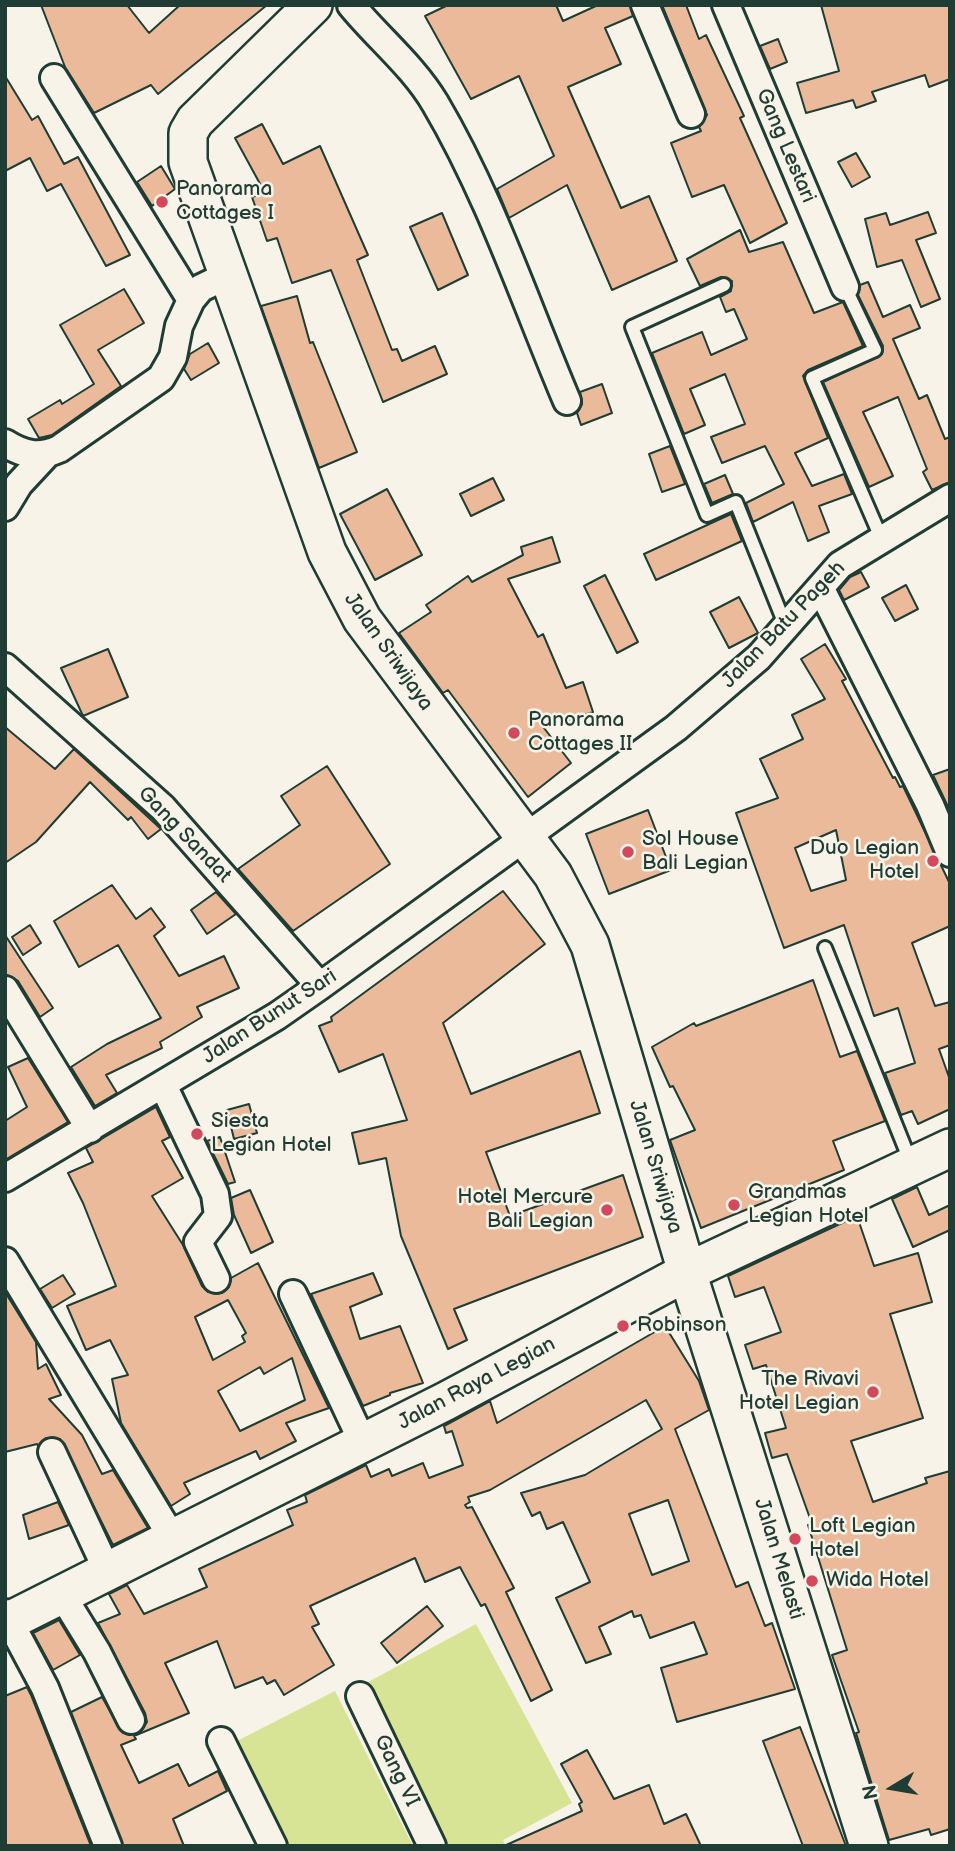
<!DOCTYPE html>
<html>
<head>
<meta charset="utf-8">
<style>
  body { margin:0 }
  #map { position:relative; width:955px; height:1851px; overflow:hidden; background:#f7f3e8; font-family:"Balsamiq Sans",sans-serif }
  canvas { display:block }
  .frame { position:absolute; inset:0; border:7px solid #1f3d34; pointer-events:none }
  .north { position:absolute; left:857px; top:1753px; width:70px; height:70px; -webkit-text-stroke:5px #f7f3e8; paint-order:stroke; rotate:259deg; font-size:19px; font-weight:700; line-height:28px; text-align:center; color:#1f3d34 }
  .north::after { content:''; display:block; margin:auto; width:24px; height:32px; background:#1f3d34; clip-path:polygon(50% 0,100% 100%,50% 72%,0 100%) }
</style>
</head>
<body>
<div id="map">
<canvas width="955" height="1851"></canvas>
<div class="frame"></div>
<div class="north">N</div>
</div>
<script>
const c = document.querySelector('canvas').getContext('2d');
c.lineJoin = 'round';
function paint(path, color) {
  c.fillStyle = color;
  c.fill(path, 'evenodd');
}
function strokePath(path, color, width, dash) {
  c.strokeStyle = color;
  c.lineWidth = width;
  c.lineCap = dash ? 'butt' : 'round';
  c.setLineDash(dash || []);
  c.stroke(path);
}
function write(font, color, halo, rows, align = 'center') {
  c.font = font + ' "Balsamiq Sans",sans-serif';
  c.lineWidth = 5;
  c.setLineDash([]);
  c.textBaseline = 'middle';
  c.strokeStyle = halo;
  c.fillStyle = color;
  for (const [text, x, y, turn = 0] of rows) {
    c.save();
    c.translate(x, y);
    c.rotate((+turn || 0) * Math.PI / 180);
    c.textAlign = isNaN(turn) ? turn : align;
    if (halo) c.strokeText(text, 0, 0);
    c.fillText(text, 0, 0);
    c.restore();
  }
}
const green = new Path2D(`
  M476,1624L572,1803L503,1840L506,1846H439L355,1689Z
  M335,1691L413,1846H282L231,1744Z`);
const building = new Path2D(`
  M41,5H127L149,33L180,5H267L158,94L151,85L94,113L65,67Z
  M448,5H556L563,21L598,5H630L633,16L605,28L621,64L568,87L621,208L649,196L677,261L612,290L567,185L509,218L497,189L554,156L519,76L471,99L425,16Z
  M662,5H686L699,39L706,35L744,116L740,118L787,223L750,243L724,185L692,197L671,143L701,131L699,127L707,115Z
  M821,5H950V79L929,87L925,75L872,92L876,101L856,108L853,100L806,113L797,83L839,71Z
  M778,39L787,62L770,69L760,46Z
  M5,76L32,120L38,116L64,164L78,157L130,255L106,266L61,184L47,191L30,158L5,171Z
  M262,124L283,164L320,146L368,255L357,260L392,350L397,349L402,361L435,346L447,374L383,402L331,270L292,283L277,238L267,241L252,197L265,193L235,138Z
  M856,153L870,177L852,187L838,162Z
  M161,166L175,189L152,206L137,182Z
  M928,212L936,233L916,240L940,299L921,307L902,260L877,267L865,219L886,213L890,225Z
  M442,213L468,275L438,290L410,227Z
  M740,230L749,252L783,242L814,313L843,302L863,346L808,370L803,376L828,438L795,453L812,486L844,474L852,494L819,506L829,532L808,541L793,502L753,522L746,503L784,484L765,446L722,463L711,437L745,424L725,374L690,389L705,425L684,434L652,353L702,332L711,355L747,339L734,309L726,312L720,297L731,291L732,281L721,277L700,286L687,259Z
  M868,282L883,317L910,305L920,328L893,339L919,399L927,395L945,439L950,437V482L932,490L923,472L927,469L898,397L863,412L893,476L869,487L823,382L882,354L883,346L858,295L860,285Z
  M124,289L144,323L98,350L121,386L52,435L39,438L28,419L60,400L62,404L94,384L60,325Z
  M297,296L310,343L313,342L357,452L319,468L261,306Z
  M208,343L219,363L191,380L184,369L190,354Z
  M602,384L612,413L581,425L577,413L582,404L580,392Z
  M670,446L685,484L662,492L649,454Z
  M725,475L733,494L712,503L704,484Z
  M493,478L504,500L471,516L460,494Z
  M387,489L422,555L375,580L340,514Z
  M731,514L742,541L656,580L644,554Z
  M552,537L560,562L508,579L538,637L543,634L566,688L583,682L593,712L544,728L571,763L528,797L448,690L443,693L399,633L431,612L426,605L468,576L472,582L523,555L521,547Z
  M861,572L869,587L844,600L839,590L850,577Z
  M605,575L638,642L617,653L584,586Z
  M906,585L918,609L895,621L882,598Z
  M739,597L758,633L729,648L710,612Z
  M825,644L846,679L842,681L893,778L895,777L900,787L903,786L950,884V926L912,943L935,1006L950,1002V1045L939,1049L950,1080V1109L918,1124L912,1111L901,1115L885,1073L915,1063L898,1008L874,1016L844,925L784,948L736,813L778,798L760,759L803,739L792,715L825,699L801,659ZM836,830L846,880L811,891L795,848Z
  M108,649L128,697L83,716L61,668Z
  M5,727L55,769L74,749L161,829L148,839L131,817L128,820L90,782L36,842L5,863Z
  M327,766L390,864L293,931L238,869L300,825L281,796Z
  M950,769V811L933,775Z
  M648,810L671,870L609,894L586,834Z
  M112,885L136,919L151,908L165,927L154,936L179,976L224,956L239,988L197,1007L202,1017L160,1042L162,1048L106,1075L117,1093L95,1106L71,1067L107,1044L161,1018L118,945L79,967L54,921Z
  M503,891L545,944L443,1023L471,1094L580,1051L600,1113L486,1152L510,1216L623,1175L643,1237L454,1309L467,1340L448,1349L401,1236L386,1158L359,1164L352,1133L407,1120L383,1054L339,1072L319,1026L332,1021L331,1017Z
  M216,892L236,914L207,934L191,910Z
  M30,925L41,943L23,955L12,937Z
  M5,935L53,1008L40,1017L18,981L5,974Z
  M813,980L840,1057L857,1051L885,1121L833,1141L844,1170L701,1228L670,1140L695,1130L673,1086L670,1087L652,1047L694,1023L696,1026Z
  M28,1058L68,1122L5,1160V1121L27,1107L8,1067Z
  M249,1104L257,1133L234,1139L227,1110Z
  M156,1107L170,1137L162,1141L183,1178L152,1196L183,1245L202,1286L208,1292L222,1293L229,1287L231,1278L258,1263L329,1408L286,1423L296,1441L260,1459L256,1451L184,1483L190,1494L171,1506L121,1423L112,1379L128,1375L110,1340L86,1350L67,1306L116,1286L83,1203L68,1173L93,1162L86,1148ZM228,1300L246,1333L242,1336L245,1342L213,1360L195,1317ZM292,1358L305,1400L240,1431L218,1391L260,1367L264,1374Z
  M220,1137L235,1182L228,1184L207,1141Z
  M917,1187L929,1215L950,1205V1230L913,1247L892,1199Z
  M250,1190L273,1242L251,1253L234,1215L231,1198Z
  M857,1216L874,1266L918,1253L932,1302L890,1314L923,1418L851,1441L873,1502L927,1483L925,1478L950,1471V1829L931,1835L929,1829L889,1840L856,1733L859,1732L832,1655L847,1650L808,1525L812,1524L787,1454L772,1458L765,1433L786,1428L766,1365L753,1369L745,1345L781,1332L764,1287L735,1297L728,1276Z
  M373,1273L382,1294L350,1307L360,1339L400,1326L423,1383L390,1393V1395L363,1406L311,1294Z
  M63,1275L75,1294L52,1308L40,1289Z
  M5,1292L36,1342L38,1369L46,1364L61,1395L49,1399L82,1435L102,1474L113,1470L148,1528L113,1545L60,1439L46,1438L38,1446L37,1444L5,1452Z
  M665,1326L699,1381L709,1410L675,1429L736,1587L748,1582L765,1626L772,1623L795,1689L677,1722L661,1668L707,1654L694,1622L650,1638L641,1615L634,1617L632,1611L599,1627L611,1654L586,1663L556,1598L590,1582L563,1522L547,1529L540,1512L532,1516L521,1493L585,1475L662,1429L646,1400L490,1490L468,1497L470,1502L465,1505L467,1508L472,1507L514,1588L506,1592L552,1690L531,1701L485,1604L481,1606L460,1567L425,1582L415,1558L310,1606L319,1624L312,1627L334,1665L284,1695L275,1680L267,1684L263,1677L235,1688L217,1641L165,1663L189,1713L134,1736L136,1739L121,1745L139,1783L178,1764L189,1786L218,1771L227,1791L173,1819L184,1846H123L71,1712L102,1697L123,1733L139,1734L147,1722L145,1713L98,1623L120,1614L109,1594L127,1585L144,1614L207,1587L199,1569L293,1525L287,1510L307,1502L305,1495L366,1465L371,1477L389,1469L392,1476L423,1463L429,1478L463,1465L452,1431L446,1433L444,1426L490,1401L497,1423ZM668,1500L689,1561L652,1575L629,1514Z
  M58,1502L69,1525L29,1539L23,1515Z
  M427,1606L443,1626L397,1663L381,1643Z
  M59,1620L80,1655L53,1670L33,1633Z
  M27,1687L31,1695L91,1846H5V1696Z
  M800,1727L846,1846H803L763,1741Z
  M587,1750L614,1799L649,1785L664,1824L686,1814L701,1846H504L582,1811L579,1804L582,1802L561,1764Z`);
const lane = new Path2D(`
  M724,285L632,327L707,515L736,502L786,627
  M845,287L875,350L812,378L882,540
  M825,948L911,1163`);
const street = new Path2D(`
  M351,5C378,38 413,66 435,103C490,196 525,302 567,401
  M645,5L691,114
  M726,5L845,287
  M54,78L191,300
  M5,443C24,455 39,458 59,449L161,378L173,357L179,326L191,300L201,288L228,275
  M5,507L19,484L46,455
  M821,589L930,805L950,853
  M5,667L163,808L320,986
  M5,990L90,1129
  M163,1085L215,1194L218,1216L198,1242L216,1279
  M5,1178L277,1016L320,986L676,728L759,657L840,565L950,498
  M5,1261L173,1539
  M293,1294L363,1443
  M52,1452L107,1570
  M62,1595L97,1652L131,1720
  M5,1613L45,1688L108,1846
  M360,1696L432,1846
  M221,1741L273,1846`);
const secondary = new Path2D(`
  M313,5L195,121L188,133V162L327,552L362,619L553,875L590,945L687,1272L869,1846
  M5,1623L446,1401L687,1272L950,1148`);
const markers = [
  [162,202,7,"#d1495b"],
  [514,733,7,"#d1495b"],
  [628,852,7,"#d1495b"],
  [933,861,7,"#d1495b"],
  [197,1134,7,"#d1495b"],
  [734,1205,7,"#d1495b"],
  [607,1210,7,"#d1495b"],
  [623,1326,7,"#d1495b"],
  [873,1392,7,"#d1495b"],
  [795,1539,7,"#d1495b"],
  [812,1581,7,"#d1495b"]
];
const streetNames = [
  ["Gang Lestari",785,146,67],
  ["Jalan Batu Pageh",784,625,-46],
  ["Jalan Sriwijaya",388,652,55],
  ["Gang Sandat",184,835,46],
  ["Jalan Bunut Sari",270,1017,-33],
  ["Jalan Sriwijaya",655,1167,73],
  ["Jalan Raya Legian",477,1384,-28],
  ["Jalan Melasti",778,1559,73],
  ["Gang VI",396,1771,64]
];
const poiNames = [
  ["Panorama",176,190],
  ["Cottages I",176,214],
  ["Panorama",528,721],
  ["Cottages II",528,745],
  ["Sol House",642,840],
  ["Bali Legian",642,864],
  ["Duo Legian",919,849,"right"],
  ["Hotel",919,873,"right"],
  ["Siesta",211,1122],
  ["Legian Hotel",211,1146],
  ["Grandmas",748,1193],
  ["Legian Hotel",748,1217],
  ["Hotel Mercure",593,1198,"right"],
  ["Bali Legian",593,1222,"right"],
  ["Robinson",637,1326],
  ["The Rivavi",859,1380,"right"],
  ["Hotel Legian",859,1404,"right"],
  ["Loft Legian",809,1527],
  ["Hotel",809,1551],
  ["Wida Hotel",826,1581]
];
paint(green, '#d7e395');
paint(building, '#eaba9a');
strokePath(building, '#1f3d34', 2);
strokePath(lane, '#1f3d34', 18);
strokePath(street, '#1f3d34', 32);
strokePath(secondary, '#1f3d34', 42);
strokePath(lane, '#f7f3e8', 12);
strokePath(street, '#f7f3e8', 26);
strokePath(secondary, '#f7f3e8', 37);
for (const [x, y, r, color] of markers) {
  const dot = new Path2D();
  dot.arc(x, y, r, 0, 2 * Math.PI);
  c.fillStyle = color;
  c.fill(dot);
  strokePath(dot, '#f7f3e8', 2.5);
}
write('21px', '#1f3d34', '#f7f3e8', streetNames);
write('21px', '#1f3d34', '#f7f3e8', poiNames, 'left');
</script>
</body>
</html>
